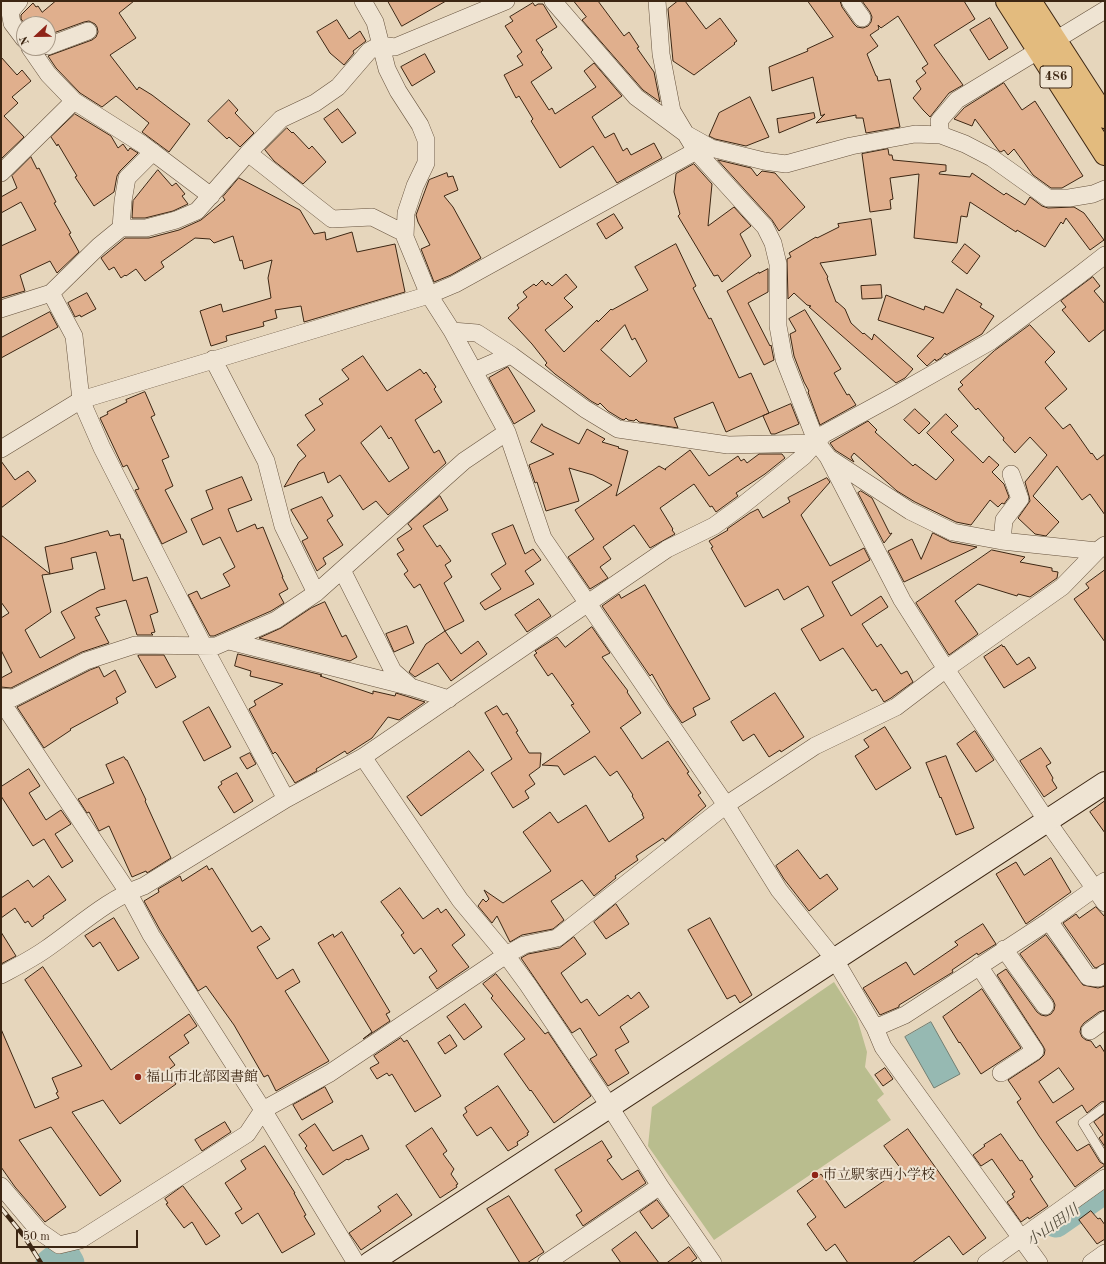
<!DOCTYPE html>
<html>
<head>
<meta charset="utf-8">
<style>
  body { margin:0 }
  #map { position:relative; width:1106px; height:1264px; overflow:hidden; background:#e6d6bc; font-family:"Old Standard TT",serif }
  canvas { display:block }
  .frame { position:absolute; inset:0; border:2px solid #3c2613; pointer-events:none }
  .north { position:absolute; left:16px; top:16px; width:40px; height:40px; box-sizing:border-box; background:#efe4d3; border:1px solid #a79886; border-radius:50%; rotate:248deg; font-size:11px; font-weight:700; line-height:16px; text-align:center; color:#3c2613 }
  .north::after { content:''; display:block; margin:auto; width:14px; height:18px; background:#8f2418; clip-path:polygon(50% 0,100% 100%,50% 72%,0 100%) }
  .scale { position:absolute; left:16px; top:1230px; width:122px; height:18px; box-sizing:border-box; border:2px solid #3c2613; border-top:0; padding-left:5px; font-size:12px; line-height:14px; white-space:nowrap; color:#3c2613; -webkit-text-stroke:3px #efe4d3; paint-order:stroke }
</style>
</head>
<body>
<div id="map">
<canvas width="1106" height="1264"></canvas>
<div class="frame"></div>
<div class="north">N</div>
<div class="scale">50 m</div>
</div>
<script>
const c = document.querySelector('canvas').getContext('2d');
c.lineJoin = 'round';
function paint(path, color) {
  c.fillStyle = color;
  c.fill(path, 'evenodd');
}
function strokePath(path, color, width, dash) {
  c.strokeStyle = color;
  c.lineWidth = width;
  c.lineCap = dash ? 'butt' : 'round';
  c.setLineDash(dash || []);
  c.stroke(path);
}
function write(font, color, halo, rows, align = 'center') {
  c.font = font + ' "Old Standard TT","Noto Serif JP",serif';
  c.lineWidth = 4;
  c.setLineDash([]);
  c.textBaseline = 'middle';
  c.strokeStyle = halo;
  c.fillStyle = color;
  for (const [text, x, y, turn = 0] of rows) {
    c.save();
    c.translate(x, y);
    c.rotate((+turn || 0) * Math.PI / 180);
    c.textAlign = isNaN(turn) ? turn : align;
    if (halo) c.strokeText(text, 0, 0);
    c.fillText(text, 0, 0);
    c.restore();
  }
}
const green = new Path2D(`
  M834,982L857,1018L867,1052L865,1067L884,1094L877,1100L891,1120L714,1240L648,1146L652,1107Z`);
const water = new Path2D(`
  M931,1022L960,1074L934,1088L905,1037Z`);
const river = new Path2D(`
  M1056,1223L1105,1189
  M50,1263L55,1259L66,1256L70,1263`);
const building = new Path2D(`
  M56,1H134L119,13L136,38L110,55L137,90L139,87L152,95L190,124L169,152L142,132L149,123L116,96L102,107L80,93L56,68L48,56L92,40L96,37L98,32L97,27L95,24L89,21L84,22L48,35V24H25L21,19V15L33,3L36,7L38,6L42,12Z
  M388,1H446L402,26Z
  M574,1H598L624,36L629,32L639,47L637,48L654,72L660,102L643,90L582,20L586,17Z
  M678,1H685L706,29L720,18L737,41L734,43L735,44L694,75L673,61L668,9Z
  M808,1H840L842,7L854,24L857,27L863,28L868,26L871,22L872,17L870,12L862,1H964L975,19L934,45L963,85L949,93L930,117L923,110L913,98L921,89L916,81L926,73L922,68L928,64L898,16L881,28L878,25L879,29L870,35L878,46L867,54L876,76H877L878,81L890,79L900,127L866,133L863,118H856V115L816,123L825,114L821,116L813,77L772,91L769,67L808,51L807,49L833,37Z
  M533,3L535,6L538,4H543L557,27L536,40L543,50L541,52L552,68L531,82L549,110L552,108L555,114L596,87L584,71L594,63L622,96L592,117L605,138L614,133L623,151L627,148L631,155L654,143L662,158L617,183L593,146L560,168L531,121L533,119L519,96L516,98L504,75L523,65L517,56L522,52L505,26L513,21L510,17Z
  M990,18L1008,48L989,60L970,30Z
  M337,20L349,39L360,31L366,41L353,51L354,53L344,65L330,53L317,32Z
  M425,54L435,72L412,86L401,67Z
  M1,57L17,75L22,70L31,81L12,97L18,103L4,116L24,137L1,159Z
  M1004,83L1022,110L1035,101L1083,176L1062,188H1051L1033,175L1014,149L1008,155L1004,150L1001,152L999,151L975,119L972,126L954,119L964,108Z
  M750,97L769,137L746,146L715,139L709,136L719,113Z
  M229,100L238,110L235,113L254,133L240,147L229,137L227,139L208,121Z
  M338,109L356,133L342,143L324,119Z
  M814,113L815,118L779,133L777,119Z
  M75,114L111,136L118,148L123,144L128,151L130,148L138,153L120,171L117,176L114,192L94,206L75,177L77,176L58,144L57,146L51,137Z
  M287,128L292,133L293,132L309,149L312,146L326,162L303,184L274,161L265,150Z
  M888,149L889,155H892L893,160L946,165V171L940,172L939,174L970,177L972,173L1004,195L1006,193L1025,205L1030,197L1042,206L1048,208L1074,207L1084,213L1104,240L1090,250L1066,218L1063,224L1061,222L1045,247L1017,230L1016,232L970,202L967,217L961,216L957,243L914,238L919,174L890,178L893,199L890,200L891,209L870,212L862,154Z
  M31,157L37,169L39,168L56,202L54,203L71,233L69,234L79,252L57,273L50,261L20,275L25,291L1,298V246L36,230L21,202L1,213V197L17,188L12,176Z
  M718,160L751,168L757,176L762,171L775,173L805,207L779,231L772,220Z
  M694,164L712,184L708,226L734,207L751,226L740,234L751,256L722,282L718,275L714,276L678,216L680,214L674,192L676,174Z
  M158,170L172,186L176,183L185,194L182,196L188,204L173,211L145,218H132L133,201Z
  M447,173L448,177L453,176L458,190L444,196L453,207L481,258L451,275L434,282L421,249L430,245L418,222L416,215L429,180Z
  M239,178L300,210L314,234L325,232L326,240L352,232L357,252L395,244L405,292L304,322L301,306L275,310L277,318L263,322L264,326L226,336L227,341L211,346L200,311L221,304L223,312L271,298L268,278L272,260L244,269L242,260L240,261L233,236L214,243L210,239L195,238L161,262L164,267L145,281L136,269L126,276L125,275L121,278L114,267L109,270L101,258L125,238H149L179,230L201,220L225,200L223,197Z
  M614,214L623,228L606,239L597,224Z
  M871,219L876,255L820,263L828,277L827,278L836,302H837L845,309L851,323L863,334L864,333L872,340L874,334L913,369L905,378L896,383L809,307L811,306L807,305L794,293L788,299L787,259L791,257L789,253L816,237L817,238L839,227L838,224Z
  M676,244L696,286L693,288L709,319L711,318L739,378L751,373L769,413L726,432L713,402L674,418L678,428L639,422L636,419L634,421L628,420L626,418L624,420L621,419L608,411L600,403L598,405L591,401L555,374L545,365L547,363L532,344L508,318L519,308L517,305L527,297L523,292L534,284L536,286L542,280L546,285L548,282L552,286L566,274L577,287L564,298L573,307L545,330L564,352L597,320L598,322L611,309L612,310L648,290L635,267ZM625,325L632,340L635,338L647,361L630,377L601,350Z
  M965,244L980,256L967,274L952,262Z
  M768,269V292L748,303L770,346L771,345L774,360L764,365L727,291L759,272V273Z
  M1093,277L1100,286L1094,291L1105,304V329L1089,342L1062,310L1066,307L1061,301Z
  M881,285L882,298L862,299L861,286Z
  M957,289L982,304L980,307L994,316L982,334L946,355L945,353L941,358L936,361L935,359L927,366L917,356L934,338L878,320L886,295L924,310L925,306L943,313Z
  M87,293L96,309L81,317L80,315L75,317L68,303Z
  M805,310L841,369L834,373L847,395L849,394L856,405L820,425L808,392L809,391L804,382L794,356L790,334L796,331L789,319Z
  M50,312L58,327L1,358V338Z
  M1030,325L1055,352L1045,362L1067,389L1045,408L1063,429L1070,424L1091,454L1092,453L1097,460L1105,454V515L1090,494L1082,500L1057,466L1033,496L1059,522L1046,536L1035,534L1018,518L1030,501L1029,496L1025,482L1047,455L1030,437L1015,453L1003,440L1004,438L978,408L976,410L958,389L963,385L960,382L994,351Z
  M363,356L387,391L420,369L424,374L426,372L436,387L434,389L442,402L415,420L434,453L439,450L446,463L388,515L376,501L363,510L340,475L328,483L324,472L284,487L299,462L306,456L297,445L315,430L305,415L323,404L319,399L349,379L342,370ZM381,426L389,439L391,437L409,468L389,482L361,443Z
  M508,367L535,411L514,424L489,378Z
  M145,392L155,415L151,417L169,457L162,460L173,486L165,490L187,532L162,544L135,490L139,489L127,465L123,467L100,418L108,414L107,412L127,402L126,400Z
  M791,404L799,424L775,434H771L763,416Z
  M915,409L930,423L919,434L904,420Z
  M946,414L958,426L951,432L983,463L989,456L999,465L992,472L1004,484L1009,497L1004,504L1002,503L998,507L990,500L971,525L956,522L915,502L897,491L854,453L851,457L854,462L835,450L830,443L868,421L877,430L875,432L913,466L915,464L936,480L954,460L927,433Z
  M542,424L543,426L579,444L587,429L605,439L602,442L619,447L618,448L628,451L616,496L659,466L666,470L665,469L690,450L709,476L738,456L741,461L744,459L747,463L759,454H782L785,458L765,474L736,493L738,496L716,512L712,506L710,507L694,484L660,508L673,529L672,530L675,534L650,548L634,525L603,547L611,559L600,567L608,578L590,589L568,557L594,539L575,510L612,485L593,475L569,468L579,501L546,511L537,482L535,483L529,465L554,454L531,442Z
  M1,461L15,480L28,471L36,481L1,508Z
  M242,477L252,500L228,509L237,532L255,524L257,529L263,527L283,577H282L288,589L279,594L284,603L271,611L214,636H210L188,595L197,591L201,599L230,586L223,574L235,567L220,537L203,545L191,519L213,509L206,491Z
  M827,478L830,482L801,515L830,566L864,548L870,560L832,582L851,616L881,596L888,607L862,624L877,647L881,644L901,674L907,671L913,682L891,698L884,702L876,689L872,691L843,648L820,661L801,629L824,616L808,586L784,600L778,589L745,607L711,548L713,547L709,541L728,530L727,529L750,513L758,509L763,518L790,502L788,498Z
  M861,491L872,498L890,534L892,533L884,543L858,493Z
  M440,496L448,510L423,526L437,547L440,545L451,561L445,565L452,577L444,583L464,621L445,631L461,654L478,641L487,654L451,681L438,663L415,677L409,672L426,644L445,631L420,584L414,588L404,574L408,571L397,554L404,550L397,539L412,529L408,524Z
  M322,497L333,516L327,520L343,545L323,558L326,564L317,571L302,541L308,538L291,510Z
  M513,525L525,554L533,549L541,560L525,571L534,584L485,610L480,603L501,589L491,574L506,564L492,534Z
  M108,531L110,536L120,534L121,539H123L133,581L147,577L158,612L150,615L155,632L151,633L153,635H137L126,600L96,608L100,615L95,617L109,643L82,652L11,688L1,687V678L12,672L1,650V618L9,613L1,602V535L50,574L42,575L51,612L25,630L40,658L75,638L61,612L100,590L105,589L96,552L71,558L73,569L50,574L45,547L63,543Z
  M933,533L951,542L977,547L904,582L888,551L912,539L921,559Z
  M992,550L1025,557L1020,562L1052,568V571L1058,572L1057,578L1030,597L1018,594L1017,596L978,584L955,601L978,634L949,655L916,603Z
  M1105,570V642L1074,599L1089,588L1086,584Z
  M645,585L710,699L693,708L696,715L682,723L669,704L652,674L650,676L602,606L619,594L621,598Z
  M539,599L551,616L527,632L515,615Z
  M325,602L342,637L346,635L357,657L350,661L259,638L281,628L311,608Z
  M407,626L414,643L394,652L386,634Z
  M592,627L610,653L602,657L628,691L627,692L641,713L620,728H621L642,759L668,741L689,772L687,773L701,793L698,795L706,806L665,841L663,838L636,856L638,860L615,876L616,878L594,896L582,880L551,901L564,920L553,929L522,935L510,942L497,916L492,923L478,906L483,899L486,902L489,899L484,890L503,903L551,871L523,832L550,812L558,823L586,805L609,842L644,818L642,814H643L632,796L633,795L617,771L610,776L595,756L564,775L558,766L542,765L590,732L571,705L574,704L552,673L548,676L534,655L537,653L535,651L557,637L565,647Z
  M1002,645L1003,647L1004,646L1017,665L1029,657L1036,668L1004,688L984,657Z
  M238,654L322,675L320,676L373,694V691L395,696L396,693L425,702L399,720L388,717L372,738L347,754L345,751L316,769L317,771L295,783L277,754L275,752L273,754L249,709L256,705L254,701L283,684L250,676L251,671L235,666Z
  M140,655H164L176,677L156,688L138,656Z
  M99,667L104,677L115,670L126,692L116,698L118,703L70,729L71,730L44,748L17,707L90,670Z
  M775,693L804,737L781,752L780,750L769,757L754,734L743,741L731,722Z
  M497,706L503,715L507,713L518,731L516,732L529,753H541L540,767L529,775L535,784L525,791L529,798L513,808L491,773L512,759L485,713Z
  M209,707L231,747L204,761L183,722Z
  M885,727L911,768L876,790L855,756L869,747L864,740Z
  M975,731L994,760L976,772L957,744Z
  M1041,748L1051,763L1046,766L1053,778L1052,780L1057,788L1044,797L1020,761Z
  M469,751L484,770L421,816L407,797Z
  M250,753L256,764L247,769L240,758Z
  M946,756L974,828L956,835L941,797L940,798L926,763Z
  M124,757L126,760H127L146,800L145,801L171,858L147,873L146,871L132,877L109,826L99,831L89,812L87,813L78,799L114,783L106,765Z
  M29,769L40,786L29,793L46,820L61,810L71,824L55,834L73,861L62,868L44,839L33,846L1,796V787Z
  M237,773L253,801L234,813L218,787L222,784L221,782Z
  M1105,801V833L1090,812Z
  M798,850L820,879L827,874L838,889L809,911L784,879L776,866Z
  M1051,858L1071,892L1026,924L996,874L1016,862L1024,875Z
  M207,866L209,870L212,868L252,932L261,926L270,939L257,947L277,979L293,969L300,982L285,991L329,1061L276,1091L268,1075L264,1077L234,1025L206,986L198,991L160,930L144,901L159,892L158,889L180,876L182,881Z
  M49,876L66,900L43,916L44,918L32,927L28,921L25,923L15,908L1,918V898L28,880L33,887Z
  M400,888L423,919L438,908L441,913L446,909L465,935L452,945L469,967L437,989L429,977L437,971L421,948L414,954L401,935L404,933L381,902Z
  M616,904L629,924L606,939L594,922Z
  M1096,907L1105,917V963L1096,968L1094,967L1063,923L1076,914L1079,918Z
  M114,918L139,958L118,971L100,942L93,947L85,936Z
  M710,918L752,995L740,1003L735,995L727,999L688,930Z
  M983,924L996,944L978,955L977,953L952,970L953,972L899,1005V1007L880,1015L863,988L906,962L914,975L958,945L955,942Z
  M1,932L16,956L1,964Z
  M342,932L390,1012L386,1014L390,1021L363,1039L372,1032L318,943L333,934L334,937Z
  M1046,935L1083,985L1098,988L1105,986V1010L1099,1012L1084,1023L1081,1027L1080,1032L1082,1037L1086,1040L1091,1041L1096,1048L1100,1045L1105,1053V1101L1101,1102L1087,1113L1082,1105L1056,1122L1077,1151L1089,1144L1100,1162L1105,1165L1075,1187L1039,1136L1017,1102L1021,1099L1008,1080L1040,1059L1044,1055L1045,1050L1043,1046L997,975L1006,969L1037,1012L1041,1015L1046,1016L1051,1014L1054,1010L1055,1005L1053,1000L1020,954ZM1059,1068L1074,1089L1053,1103L1039,1082Z
  M574,937L586,954L561,973L581,1003L587,999L599,1016L628,995L631,999L639,992L649,1007L620,1027L629,1042L615,1050L629,1073L608,1086L590,1059L597,1055L580,1028L572,1033L521,958L528,954L559,948Z
  M43,967L111,1070L189,1014L197,1026L184,1035L189,1043L169,1057L175,1065L167,1071L176,1084L120,1124L103,1100L72,1112L121,1181L100,1196L51,1127L19,1140L66,1207L45,1222L15,1187L1,1167V1029L35,1108L59,1098L56,1093L58,1092L52,1078L82,1066L25,980Z
  M496,974L545,1034L548,1032L591,1096L554,1123L531,1090L530,1091L504,1054L525,1039L491,998L493,996L483,984Z
  M982,989L1021,1048L981,1074L960,1042L959,1043L943,1017Z
  M465,1004L482,1027L464,1040L447,1017Z
  M450,1035L457,1046L445,1054L438,1043Z
  M401,1038L404,1042L407,1040L441,1096L415,1112L392,1074L389,1076L387,1073L377,1079L370,1068L379,1063L374,1056Z
  M885,1068L893,1079L883,1086L875,1075Z
  M498,1086L529,1132L527,1133L528,1135L517,1142L518,1145L508,1151L491,1127L477,1136L463,1115L467,1112L465,1108Z
  M325,1087L333,1102L302,1120L293,1105Z
  M1105,1114V1147L1099,1138L1103,1135L1094,1122Z
  M225,1122L231,1132L202,1151L195,1140Z
  M315,1124L333,1151L362,1135L369,1149L348,1160L347,1159L323,1175L305,1148L307,1146L299,1135Z
  M432,1128L447,1151L443,1154L454,1169L451,1174L458,1184L456,1185L457,1187L440,1198L406,1146Z
  M908,1129L986,1238L963,1255L949,1236L912,1263H848L835,1244L826,1251L807,1224L816,1217L797,1191L821,1174L845,1208L901,1169L884,1146Z
  M1001,1134L1020,1161L1022,1160L1033,1177L1030,1179L1048,1206L1029,1219L1028,1217L1021,1222L1007,1202L1014,1197L1012,1194L1015,1192L992,1159L981,1166L973,1155L985,1146L984,1145Z
  M602,1141L612,1157L607,1160L622,1180L638,1170L646,1183L583,1226L576,1215L582,1211L555,1170Z
  M265,1146L295,1193H294L306,1215L304,1216L315,1234L282,1253L258,1213L242,1224L235,1213L242,1209L225,1183L246,1169L241,1161Z
  M183,1186L220,1236L206,1245L192,1222L184,1228L166,1204L168,1203L165,1199Z
  M397,1194L412,1215L361,1250L349,1233L381,1211L378,1207Z
  M509,1196L544,1252L527,1263H520L487,1209Z
  M657,1200L669,1216L652,1229L640,1212Z
  M1091,1211L1098,1219L1100,1218L1105,1225V1239L1097,1244L1079,1220Z
  M636,1232L659,1263H621L612,1250Z
  M689,1247L697,1258L690,1263H667Z`);
const lane = new Path2D(`
  M1105,1107L1083,1123L1105,1159`);
const street = new Path2D(`
  M19,1L10,12L12,23L24,39
  M363,1L375,22L387,69L398,91L420,125L426,140V163L415,186L406,213L405,237L429,295L452,331L507,432L543,538L726,805L779,890L835,960L875,1028L883,1047L1039,1263
  M553,1L636,97L686,134L711,148L764,161L786,164L851,146L915,134L941,135L965,144L992,158L1048,198H1069L1093,194L1105,189
  M657,1L661,54L672,111L696,151L765,227L773,243L778,264V326L784,359L817,443L828,457L902,600L946,669L1047,821L1105,903
  M850,1L862,18
  M1,3L3,1
  M48,46L88,31
  M30,48L48,74L74,101L142,144L211,196
  M941,135L939,121L957,100L1105,10
  M248,153L332,219L372,217L398,230L405,231
  M1,173L74,101
  M121,228L123,201L127,178L153,152
  M51,293L74,336L81,400L102,448L204,647L286,799
  M1,309L51,293L99,246L121,228H146L176,220L197,211L248,153L281,119L315,103L338,87L369,51L380,45L395,47L506,1
  M452,331L477,333L511,355L585,409L618,429L728,445L817,443
  M213,359L266,461L283,526L316,593
  M474,371L511,355
  M1,449L81,400L429,295L455,284L696,151L703,145
  M829,458L910,511L953,532L1002,541L1097,551
  M1002,541L1004,520L1020,499L1011,474
  M342,570L393,671L411,687L449,699
  M229,641L411,687
  M1,697L13,698L86,661L135,645L216,646L276,620L316,593L464,461L507,432
  M1,701L128,892L151,935L263,1110L356,1263
  M363,757L460,900L506,955L528,985L610,1107L660,1186L713,1263
  M1049,921L1088,977L1099,978L1105,973
  M1004,949L1045,1006
  M979,966L1035,1051L1001,1073
  M1,975C16,967 32,959 46,949C78,927 107,899 144,886L286,799L363,757L667,549L714,526L743,505L804,456L824,434L892,397L991,341L1078,276L1105,255
  M875,1028L905,1015L1049,921L1105,881
  M1090,1031L1105,1020
  M1,1186L39,1231L59,1245L80,1240L247,1134L263,1110L330,1073L506,955L524,945L557,938L726,805L815,746L896,707L946,669L1062,587L1097,551L1105,545
  M546,1263L660,1186
  M986,1263L1105,1178
  M1091,1263L1105,1253`);
const secondary = new Path2D(`
  M370,1263L1105,783`);
const highway = new Path2D(`
  M1007,1L1105,154
  M1030,1L1105,117`);
const rail = new Path2D(`
  M1,1208L24,1236L41,1263`);
const markers = [
  [138,1077,4,"#8f2418"],
  [815,1175,4,"#8f2418"]
];
const shields = [
  [1056,77,32]
];
const shieldNames = [
  ["486",1056,77]
];
const poiNames = [
  ["福山市北部図書館",146,1077],
  ["市立駅家西小学校",823,1175]
];
const waterNames = [
  ["小山田川",1053,1226,-35]
];
paint(green, '#b9bd8e');
paint(water, '#96b9b2');
strokePath(water, '#727e72', 1);
strokePath(river, '#96b9b2', 29);
paint(building, '#e0af8d');
strokePath(building, '#3c2613', 1);
strokePath(lane, '#66523d', 10);
strokePath(street, '#66523d', 18);
strokePath(secondary, '#3c2613', 24);
strokePath(highway, '#3c2613', 24);
strokePath(lane, '#efe4d3', 9);
strokePath(street, '#efe4d3', 17);
strokePath(secondary, '#efe4d3', 22);
strokePath(highway, '#e3bb7e', 22);
strokePath(rail, '#3c2613', 4.5);
strokePath(rail, '#efe4d3', 3, [9]);
for (const [x, y, r, color] of markers) {
  const dot = new Path2D();
  dot.arc(x, y, r, 0, 2 * Math.PI);
  c.fillStyle = color;
  c.fill(dot);
  strokePath(dot, '#efe4d3', 1.5);
}
for (const [x, y, w] of shields) {
  const box = new Path2D();
  box.roundRect(x - w / 2, y - 11, w, 22, 3);
  c.fillStyle = '#efe4d3';
  c.fill(box);
  strokePath(box, '#3c2613', 1);
}
write('bold 13px', '#3c2613', null, shieldNames);
write('14px', '#3c2613', '#efe4d3', poiNames, 'left');
write('italic 15px', '#524b3b', '#efe4d3', waterNames);
</script>
</body>
</html>
